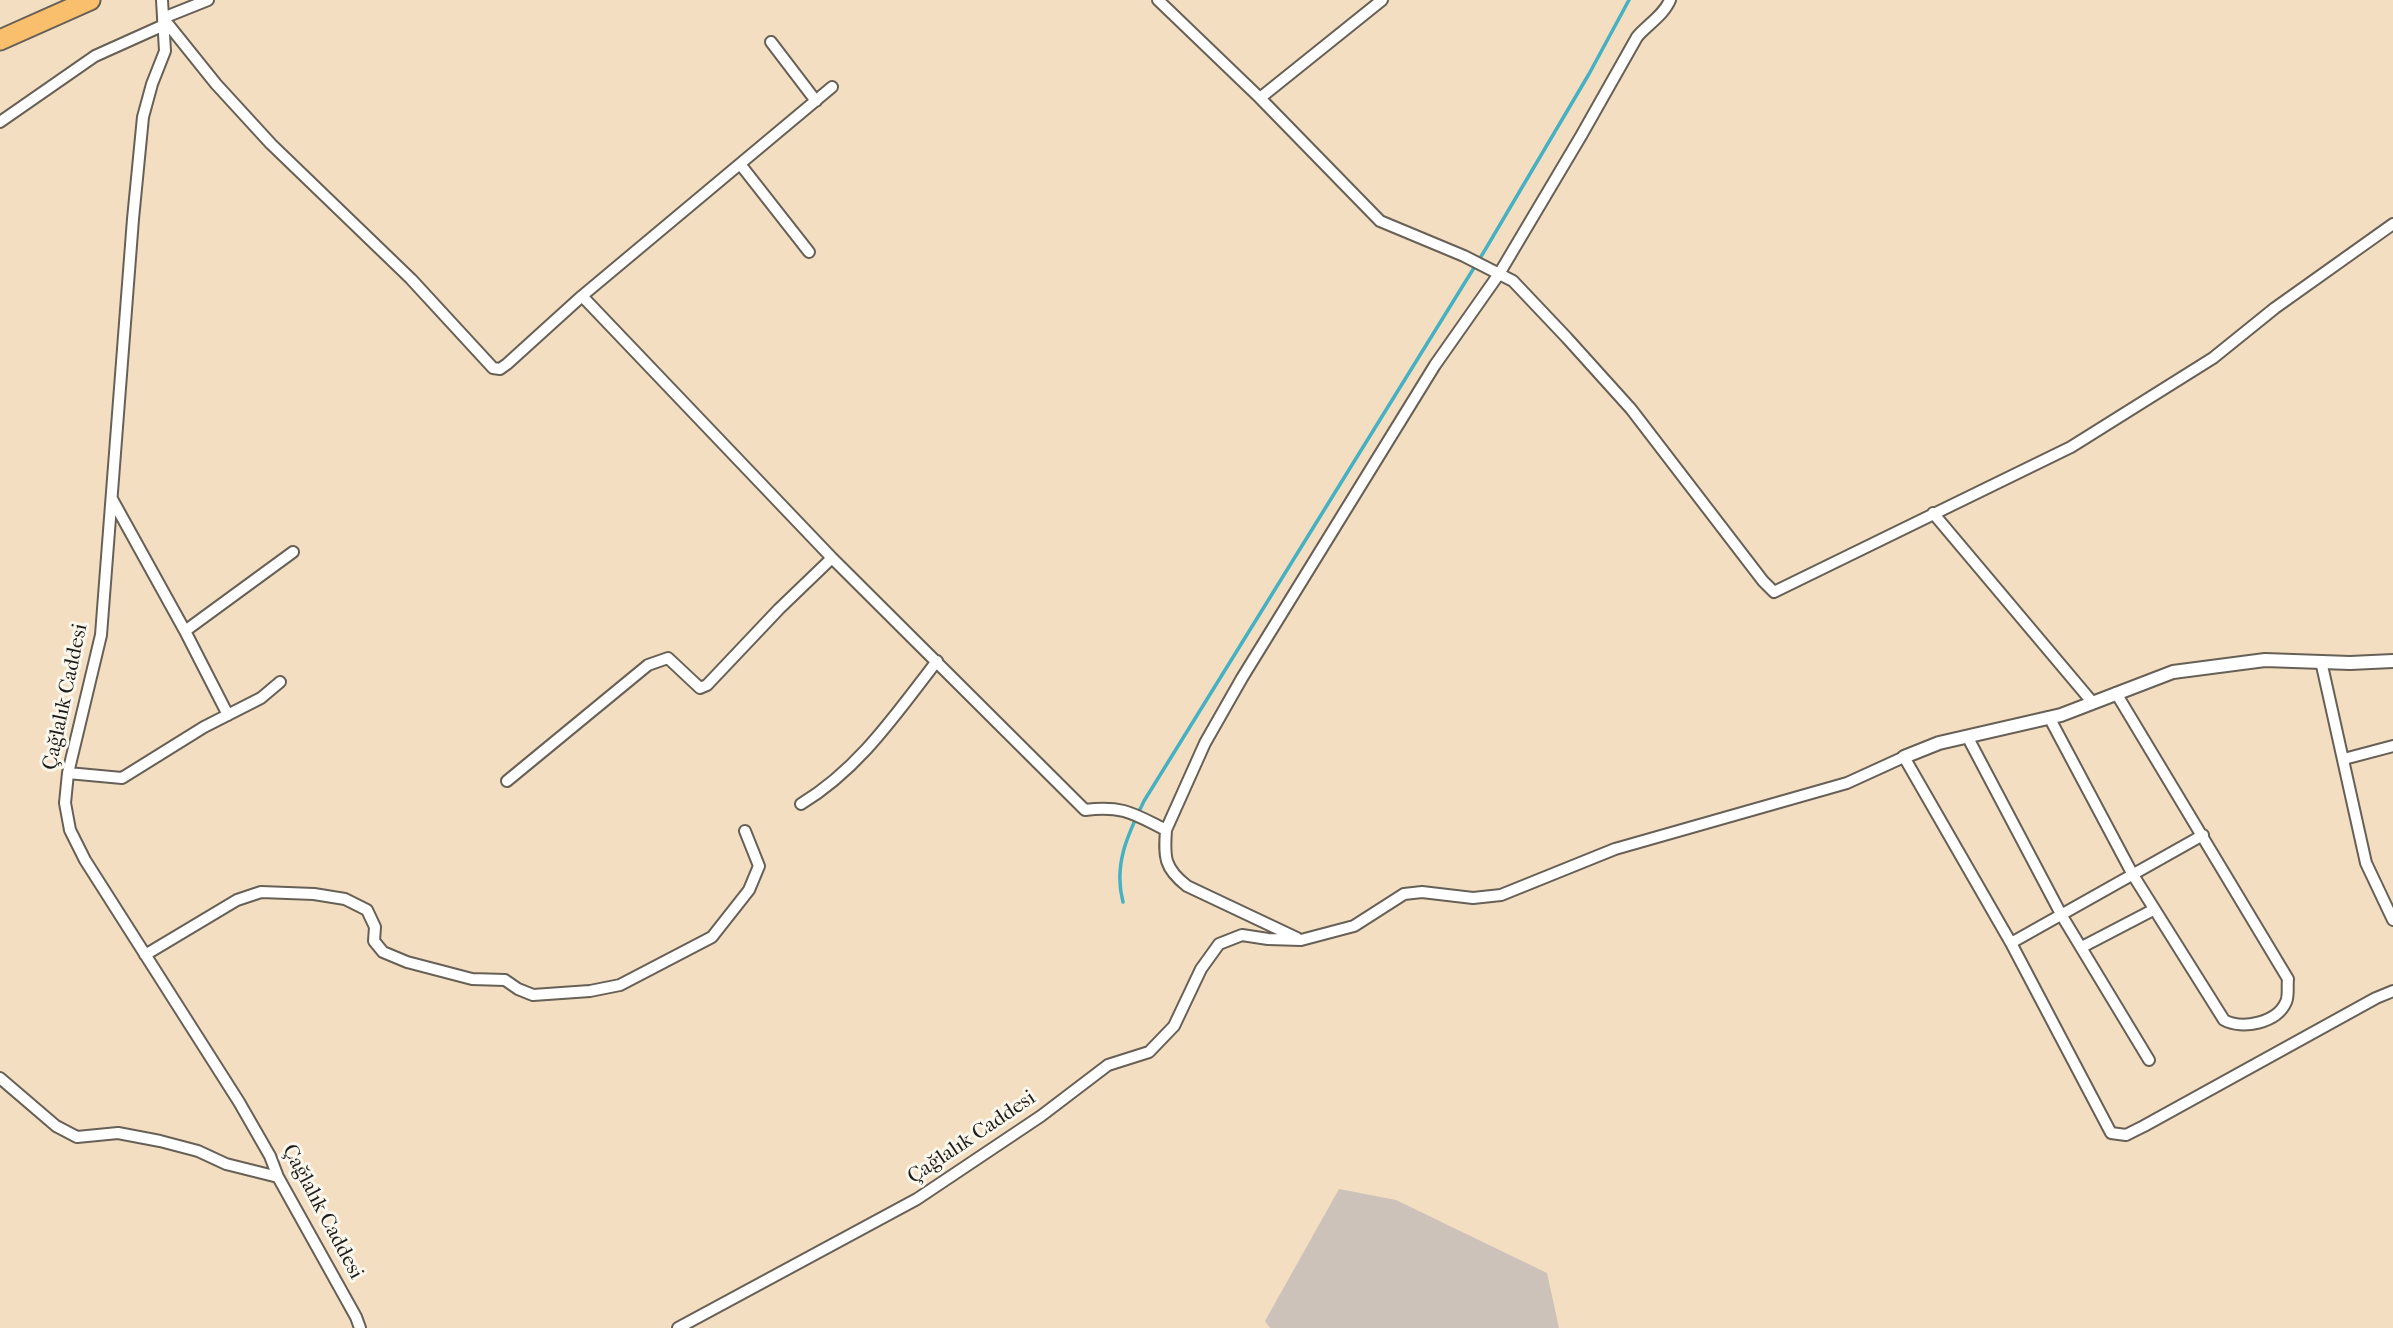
<!DOCTYPE html>
<html>
<head>
<meta charset="utf-8">
<style>
  body { margin:0 }
  canvas { display:block; background:#f3dec1 }
</style>
</head>
<body>
<canvas width="2393" height="1328"></canvas>
<script>
const c = document.querySelector('canvas').getContext('2d');
c.lineJoin = 'round';
function paint(path, color) {
  c.fillStyle = color;
  c.fill(path, 'evenodd');
}
function strokePath(path, color, width, dash) {
  c.strokeStyle = color;
  c.lineWidth = width;
  c.lineCap = dash ? 'butt' : 'round';
  c.setLineDash(dash || []);
  c.stroke(path);
}
function write(font, color, halo, rows, align = 'center') {
  c.font = font + ' "IM FELL French Canon",serif';
  c.lineWidth = 6;
  c.setLineDash([]);
  c.textBaseline = 'middle';
  c.strokeStyle = halo;
  c.fillStyle = color;
  for (const [text, x, y, turn = 0] of rows) {
    c.save();
    c.translate(x, y);
    c.rotate((+turn || 0) * Math.PI / 180);
    c.textAlign = isNaN(turn) ? turn : align;
    if (halo) c.strokeText(text, 0, 0);
    c.fillText(text, 0, 0);
    c.restore();
  }
}
const industrial = new Path2D(`
  M1339,1189L1396,1200L1547,1273L1559,1328H1270L1265,1321Z`);
const stream = new Path2D(`
  M1123,902C1113,865 1128,834 1144,801L1485,250L1589,74L1629,0`);
const minor = new Path2D(`
  M162,0L165,51L152,84L143,117L133,219L101,635L68,773L65,803L70,830L85,860L239,1102L270,1156L278,1177L356,1317L360,1328
  M208,0L163,18L216,84L271,144L411,279L493,368L500,369L507,364L582,296L832,87
  M1158,0L1260,98L1380,221L1464,256L1513,281L1567,338L1631,409L1763,581L1774,592L2071,447L2213,358L2275,308L2393,224
  M771,42L816,101
  M1260,98L1382,0
  M0,122L95,56L164,25
  M740,164L809,252
  M582,296L832,558L1085,810C1123,805 1134,814 1166,830C1164,857 1164,868 1187,886L1297,938
  M112,499L185,631L228,715
  M1933,513L2093,703
  M185,631L293,552
  M2321,661L2366,863L2393,920
  M2049,717L2133,875L2224,1020C2242,1030 2277,1023 2286,1002C2289,996 2287,986 2288,979L2116,693
  M1967,736L2062,916L2149,1060
  M2344,759L2393,746
  M68,773L122,778L204,727L261,698L280,682
  M507,781L648,665L668,658L700,688L707,685L779,609L832,558
  M801,804C859,769 896,714 937,661
  M1166,830L1205,743L1242,678L1435,365L1499,274L1581,136L1637,37C1647,25 1664,15 1670,0
  M2011,943L2203,835
  M2082,947L2153,910
  M145,955L237,900L261,892L314,894L345,899L367,910L375,927L374,941L383,952L407,962L472,979L505,980L518,989L533,995L590,991L620,985L712,937L749,890L759,866L745,831
  M0,1078L56,1126L77,1137L118,1133L160,1141L198,1151L226,1164L278,1177
  M678,1328L917,1199L1041,1116L1108,1065L1149,1052L1174,1026L1201,969L1219,944L1242,935L1268,939L1301,940L1354,926L1404,894L1422,892L1473,898L1501,895L1615,849L1847,783L1904,757L2011,943L2111,1133L2126,1135L2144,1126L2376,998L2393,991`);
const tertiary = new Path2D(`
  M1904,757L1939,743L2061,715L2173,672L2265,660L2350,663L2393,661`);
const motorway = new Path2D(`
  M0,40L90,0`);
const streetNames = [
  ["Çağlalık Caddesi",66,697,-78],
  ["Çağlalık Caddesi",972,1138,-34],
  ["Çağlalık Caddesi",322,1212,62]
];
paint(industrial, '#cdc2b9');
strokePath(stream, '#45b1c3', 3.5);
strokePath(minor, '#676056', 14);
strokePath(tertiary, '#676056', 16);
strokePath(motorway, '#676056', 23);
strokePath(minor, '#fff', 10);
strokePath(tertiary, '#fff', 12);
strokePath(motorway, '#f9bf6d', 19);
write('21px', '#1c1c1c', '#fbf7ec', streetNames);
</script>
</body>
</html>
